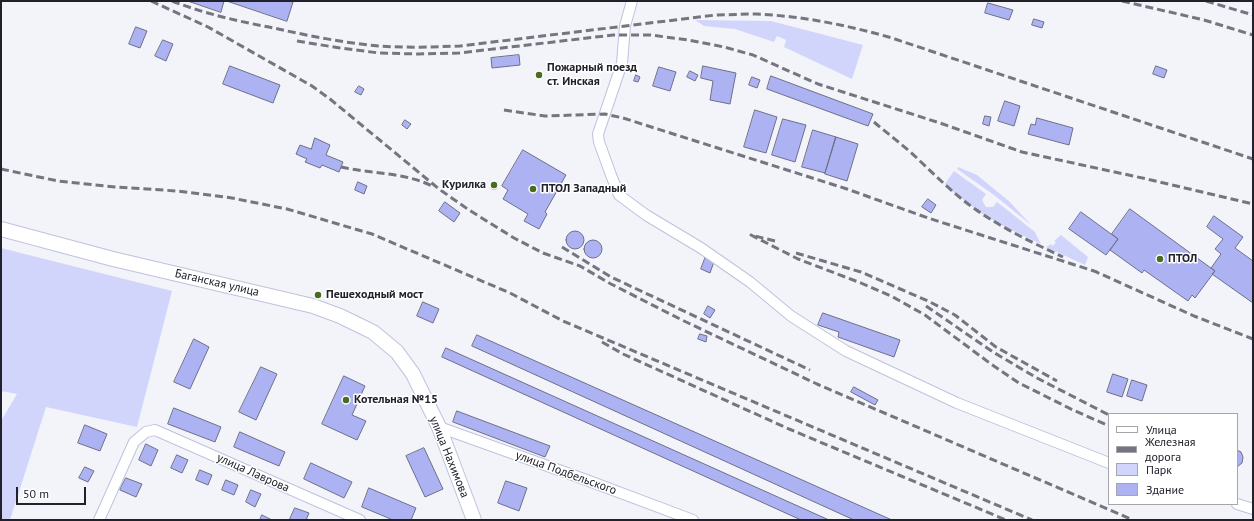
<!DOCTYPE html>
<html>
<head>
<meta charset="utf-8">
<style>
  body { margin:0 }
  #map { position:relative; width:1254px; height:521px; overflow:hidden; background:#f3f4fa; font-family:"PT Sans",sans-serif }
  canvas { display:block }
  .frame { position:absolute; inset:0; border:2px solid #20212b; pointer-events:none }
  .legend { position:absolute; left:1108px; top:413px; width:130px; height:92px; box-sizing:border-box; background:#fff; border:1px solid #a6a6aa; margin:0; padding:5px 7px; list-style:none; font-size:12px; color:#20212b }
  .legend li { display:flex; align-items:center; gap:8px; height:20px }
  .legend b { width:20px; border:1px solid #a6a6aa }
  .scale { position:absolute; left:16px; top:487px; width:70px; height:18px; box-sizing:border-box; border:2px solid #20212b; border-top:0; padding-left:5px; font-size:12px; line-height:14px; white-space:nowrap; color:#20212b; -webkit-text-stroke:3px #fff; paint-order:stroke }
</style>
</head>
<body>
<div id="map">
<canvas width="1254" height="521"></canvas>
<div class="frame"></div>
<ul class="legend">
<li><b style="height:5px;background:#fff"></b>Улица</li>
<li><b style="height:5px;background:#74757e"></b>Железная дорога</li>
<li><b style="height:11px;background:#d1d5fb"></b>Парк</li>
<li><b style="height:11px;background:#adb2f3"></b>Здание</li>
</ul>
<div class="scale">50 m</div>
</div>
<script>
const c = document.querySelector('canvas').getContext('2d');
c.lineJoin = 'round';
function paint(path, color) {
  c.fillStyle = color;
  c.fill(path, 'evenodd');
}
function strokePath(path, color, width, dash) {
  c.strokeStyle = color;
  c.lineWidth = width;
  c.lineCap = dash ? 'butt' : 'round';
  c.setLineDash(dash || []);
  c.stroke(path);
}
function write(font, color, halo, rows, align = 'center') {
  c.font = font + ' "PT Sans",sans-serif';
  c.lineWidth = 3;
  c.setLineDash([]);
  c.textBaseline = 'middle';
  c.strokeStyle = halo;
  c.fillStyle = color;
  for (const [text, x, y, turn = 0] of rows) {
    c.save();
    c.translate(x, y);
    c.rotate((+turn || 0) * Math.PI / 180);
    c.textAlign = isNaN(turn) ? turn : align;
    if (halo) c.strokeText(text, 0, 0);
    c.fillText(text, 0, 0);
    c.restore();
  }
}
const green = new Path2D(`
  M695,20L771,21L863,45L852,79L784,47L786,40L777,36L774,42L735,29L704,26Z
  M958,167L977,175L1010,202L1031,225L994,195L957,169Z
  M954,171L986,194L982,200L986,207H993L997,202L1035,232L1041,244L1007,228L985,216L949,189L945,184Z
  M1061,235L1088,257L1085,265L1046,247L1051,244L1053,246L1056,242L1054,241Z
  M1,248L172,291L137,427L46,407L10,520H1V421L17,394L1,391Z`);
const building = new Path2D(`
  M188,1H224L221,12Z
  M227,1H288L293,2L287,21Z
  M988,3L1013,10L1009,20L985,13Z
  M1034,19L1044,22L1042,28L1032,25Z
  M136,27L147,31L140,48L129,44Z
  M163,40L173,44L166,61L155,56Z
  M519,55L520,65L492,68L491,58Z
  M230,66L280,85L273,103L223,84Z
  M703,66L736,73L730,104L710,100L713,81L701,78Z
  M1156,66L1167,70L1164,78L1153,74Z
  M659,67L676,72L670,91L653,86Z
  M690,71L698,75L695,81L687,77Z
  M636,75L640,77L638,82L634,81Z
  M771,76L873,114L868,126L767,89Z
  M752,77L760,80L757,88L749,85Z
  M359,86L364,89L361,95L355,92Z
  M1005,101L1020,106L1014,126L998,121Z
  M755,110L777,117L766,153L744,147Z
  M985,116L991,117L989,126L983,124Z
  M1037,118L1073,128L1069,145L1028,134L1031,124L1035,125Z
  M783,119L806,125L795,162L772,155Z
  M405,120L411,124L407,129L402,125Z
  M813,130L836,137L825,173L802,167Z
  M836,137L858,144L847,181L825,174Z
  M315,138L330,145L326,155L343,162L339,172L322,165L320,168L305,162L307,159L296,154L300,145L311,149Z
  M523,150L566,175L545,212L547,214L539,229L524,221L528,214L503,199L508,190L502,186Z
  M358,182L367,186L364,194L355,190Z
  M490.5 186a3.5 3.5 0 1 1 7 0a3.5 3.5 0 1 1-7 0Z
  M928,199L936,205L931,213L922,207Z
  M445,202L460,213L454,222L439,211Z
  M1130,209L1215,271L1195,298L1192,295L1188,301L1144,270L1142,273L1110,250L1118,239L1112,234Z
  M1081,212L1118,239L1106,255L1069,229Z
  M1214,216L1243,237L1235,248L1253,261V303L1212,274L1215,271L1211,268L1221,254L1215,249L1223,239L1207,227Z
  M566 240a9 9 0 1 1 18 0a9 9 0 1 1-18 0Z
  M584 249a9 9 0 1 1 18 0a9 9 0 1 1-18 0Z
  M706,256L715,259L710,273L701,269Z
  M423,302L439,309L433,323L417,316Z
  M708,306L715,310L710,318L704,314Z
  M823,313L900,340L894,357L838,337L839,332L818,325Z
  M700,334L707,336L706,342L698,339Z
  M477,335L865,508L892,520H854L472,346Z
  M194,339L209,347L190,389L174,382Z
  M446,348L829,520H801L442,357Z
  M261,367L277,374L256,420L239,412Z
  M1113,374L1128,379L1122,397L1107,392Z
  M344,376L365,386L352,415L366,421L357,440L322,424Z
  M1132,380L1147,385L1142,401L1127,396Z
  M854,387L878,400L875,405L851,392Z
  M174,408L221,427L215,442L168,424Z
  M457,411L550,446L545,457L453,422Z
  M85,425L107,434L100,451L78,443Z
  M240,432L285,452L279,466L234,447Z
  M146,444L158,450L151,466L139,460Z
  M424,448L443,489L425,497L406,456Z
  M1237,450L1241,452L1243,457L1242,463L1237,467Z
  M177,455L188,460L182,473L171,468Z
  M311,463L352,482L344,498L304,479Z
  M85,467L94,471L88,482L79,478Z
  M200,470L212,475L208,485L196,480Z
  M126,478L142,484L136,497L120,490Z
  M226,480L238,485L234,495L222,490Z
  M506,481L527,488L519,511L498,503Z
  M369,488L416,508L411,520H393L362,507Z
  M251,490L261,494L255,507L246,502Z
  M295,508L309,513L306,520H293L290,519Z
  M262,515L272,520H260Z`);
const street = new Path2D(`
  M632,1L625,26L622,63L598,134L599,142L611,175L619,195L646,215L701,248L750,282L791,316L846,351L957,403L1109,463
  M439,427L581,478L693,520
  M1237,504L1253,509
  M99,520L134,442L146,432L155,430L360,520`);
const secondary = new Path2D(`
  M1,229L113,259L313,306L340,316L373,332L397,352L413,374L439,427L474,520`);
const rail = new Path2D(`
  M151,1L208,27L312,86L330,99L439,189L469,210L514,238L543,253L580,266L611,284L684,321L817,384L1133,520
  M172,1C203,13 236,21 269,27C305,35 343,43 380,46C407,48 433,47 460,46L716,15C729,15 742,14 756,14C802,16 847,25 892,38L1253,159
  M1122,1L1204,20L1253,35
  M1206,1L1253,15
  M297,41L340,48L379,53L419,54L459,53L613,35H651L688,40L724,47L753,55L818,84L940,123L1022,152L1147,179L1253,204
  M504,110L545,116L605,114L623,118L847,189L928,218L1097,272
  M874,122C889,135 906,147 920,161C938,178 955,195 975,209C1002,228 1033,243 1063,257
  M341,167C371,174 404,172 432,186
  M1,169L58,181L115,187L177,191L232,198L287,209L372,234L510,293L563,321L1032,520
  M775,241L751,235L798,259L861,283L893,297L925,315L991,364L1019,383L1073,410L1109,426
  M562,247L611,277L810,370
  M796,253L861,272L928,301L955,315L996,347L1057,381
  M1092,270L1194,316L1253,339
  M926,306L993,352L1037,378L1109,415
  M602,342L623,354L789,429L1006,520`);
const markers = [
  [539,75,4,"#4a6b22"],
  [494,185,4,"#4a6b22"],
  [533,189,4,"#4a6b22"],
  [1160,259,4,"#4a6b22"],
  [318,295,4,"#4a6b22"],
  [346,400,4,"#4a6b22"]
];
const poiNames = [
  ["Пожарный поезд",547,68],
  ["ст. Инская",547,82],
  ["Курилка",486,185,"right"],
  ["ПТОЛ Западный",541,189],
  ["ПТОЛ",1168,259],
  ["Пешеходный мост",326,295],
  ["Котельная №15",354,400]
];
const streetNames = [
  ["Баганская улица",217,283,13],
  ["улица Нахимова",449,457,68],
  ["улица Лаврова",253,473,24],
  ["улица Подбельского",566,473,20]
];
paint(green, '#d1d5fb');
paint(building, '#adb2f3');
strokePath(building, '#6c6f89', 1);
strokePath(street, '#bec2de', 12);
strokePath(secondary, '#bec2de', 16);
strokePath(street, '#fff', 10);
strokePath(secondary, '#fff', 14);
strokePath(rail, '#74757e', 3, [8, 4]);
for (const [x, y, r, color] of markers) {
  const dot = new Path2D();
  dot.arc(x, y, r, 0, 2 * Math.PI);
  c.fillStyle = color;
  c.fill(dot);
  strokePath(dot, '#fff', 1.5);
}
write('bold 12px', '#20212b', '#fff', poiNames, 'left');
write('12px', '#20212b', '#fff', streetNames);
</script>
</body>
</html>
